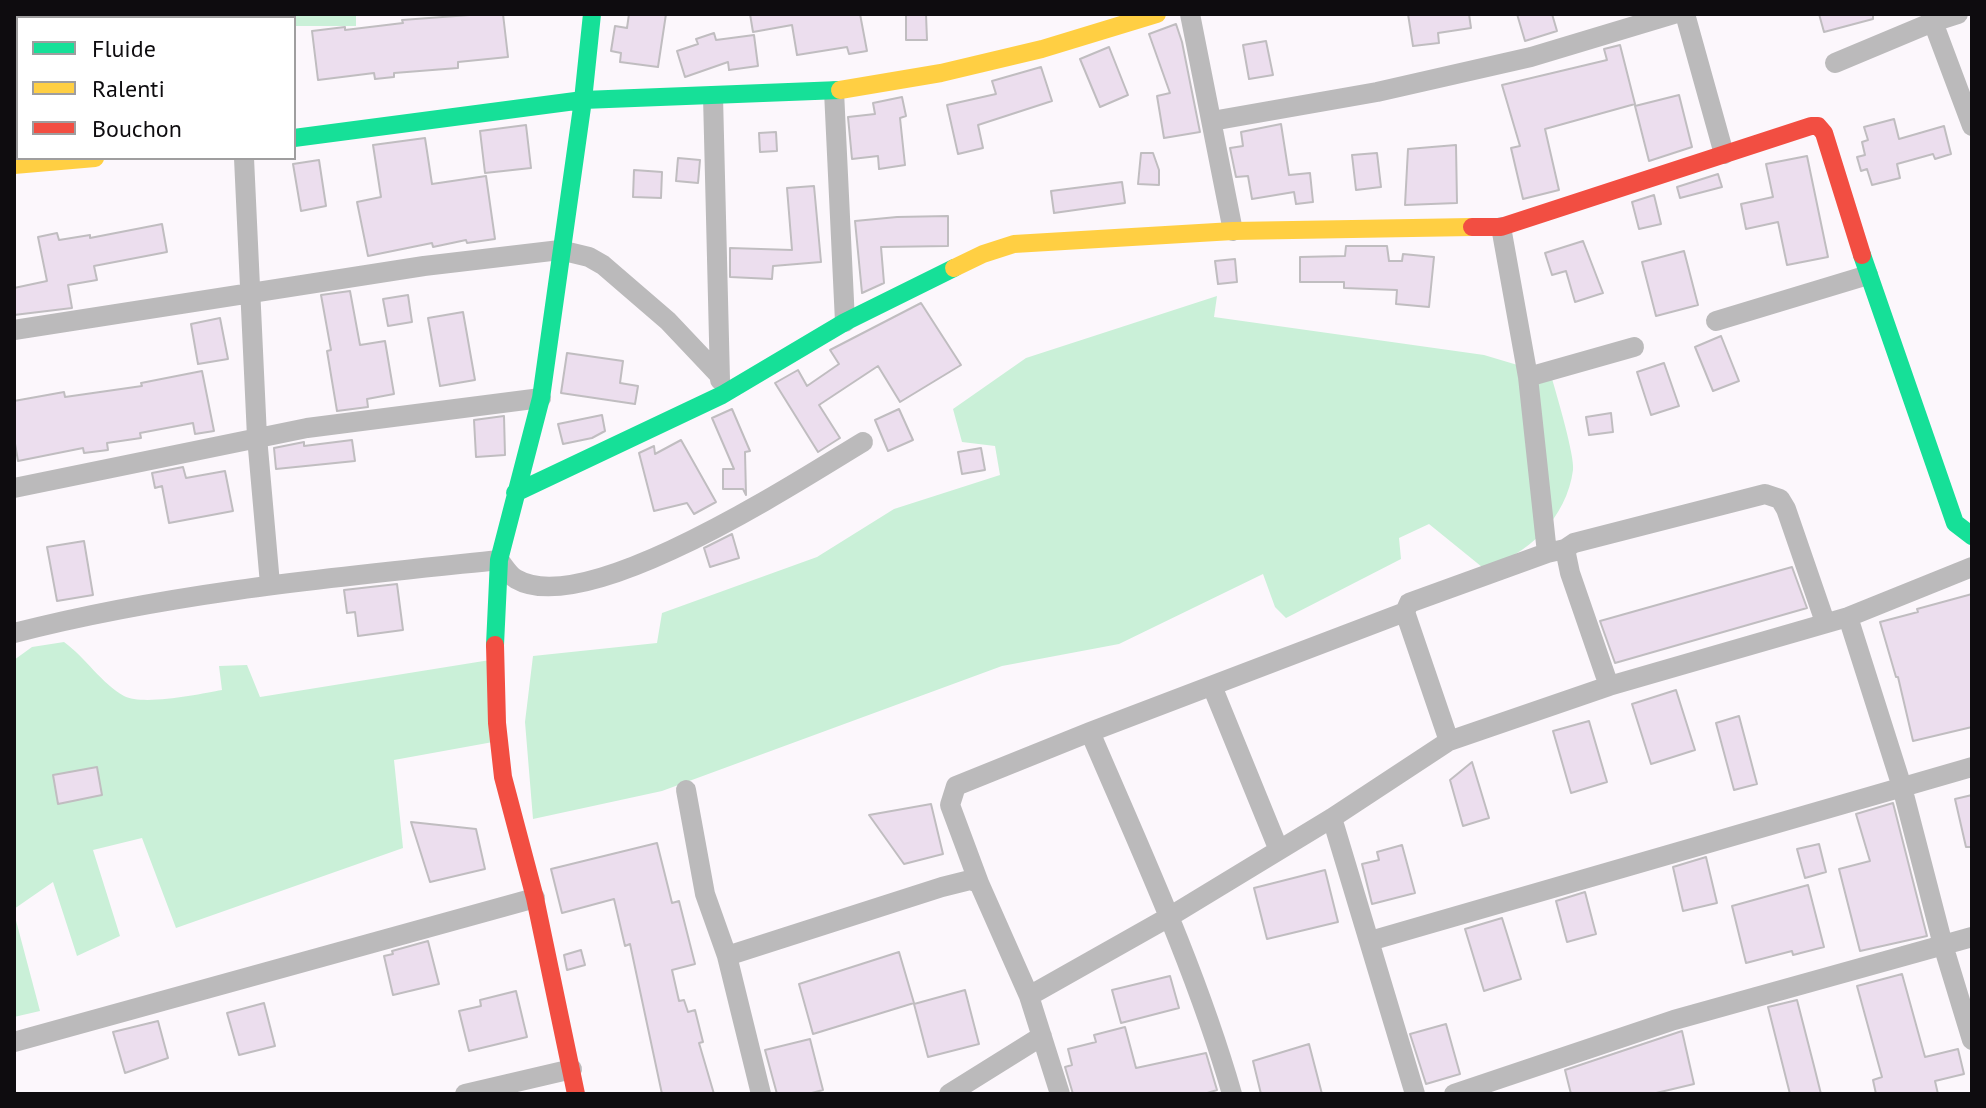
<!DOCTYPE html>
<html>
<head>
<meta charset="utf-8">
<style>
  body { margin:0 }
  #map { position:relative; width:1986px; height:1108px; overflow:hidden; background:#fcf7fc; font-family:"PT Sans",sans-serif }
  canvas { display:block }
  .frame { position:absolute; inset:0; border:16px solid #0e0c0f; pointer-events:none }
  .legend { position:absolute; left:16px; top:16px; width:280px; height:144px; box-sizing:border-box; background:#fff; border:2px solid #9f9e9f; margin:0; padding:10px 14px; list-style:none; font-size:24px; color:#0e0c0f }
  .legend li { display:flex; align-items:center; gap:16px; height:40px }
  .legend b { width:40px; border:2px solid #9f9e9f }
</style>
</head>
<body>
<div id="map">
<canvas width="1986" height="1108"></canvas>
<div class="frame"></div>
<ul class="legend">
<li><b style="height:10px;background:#16e098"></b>Fluide</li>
<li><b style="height:10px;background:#ffcf43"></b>Ralenti</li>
<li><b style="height:10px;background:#f24e42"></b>Bouchon</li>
</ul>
</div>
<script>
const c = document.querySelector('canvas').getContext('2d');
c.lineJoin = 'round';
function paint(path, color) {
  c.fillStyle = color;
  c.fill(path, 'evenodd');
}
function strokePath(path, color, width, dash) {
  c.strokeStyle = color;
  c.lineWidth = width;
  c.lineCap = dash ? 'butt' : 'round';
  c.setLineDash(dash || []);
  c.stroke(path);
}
const green = new Path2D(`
  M100,14H356V26H294V18H90Z
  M1217,296L1214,317L1484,355L1551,375C1556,393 1575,456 1573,470C1567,517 1527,558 1482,567L1429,524L1399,538L1401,559L1286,618L1275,607L1263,574L1119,644L1002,666L662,791L533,819L525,722L533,656L657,643L662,613L817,557L894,509L1000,475L995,446L962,442L953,409L1026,358Z
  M64,642C85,657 102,684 124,696C143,706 200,694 222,690L219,666L247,665L260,697L490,660L493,742L394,760L403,848L176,928L142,838L93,850L120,936L77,956L53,882L14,909V660L32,647Z
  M14,913L40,1011L14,1017Z`);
const building = new Path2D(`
  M483,14H503L508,57L458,62V68L394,73V77L375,79L374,73L318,80L312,31L345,27V30L403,23L402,20Z
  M629,14H666L658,67L620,62L621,53L611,51L615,26L627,28Z
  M750,14H860L867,51L849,54L847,47L797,55L792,25L753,32Z
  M906,14H926L927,40H906Z
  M1408,14H1469L1471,28L1438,33L1439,43L1413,46Z
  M1517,14H1552L1557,31L1525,41Z
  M1819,14H1873V19L1824,32Z
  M1176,24L1182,42L1200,132L1164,138L1157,96L1170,93L1149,34Z
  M714,33L716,40L754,35L758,66L729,70L728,62L685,77L677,51L698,44L696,39Z
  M1266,41L1273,75L1249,79L1243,45Z
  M1620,45L1635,104L1545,129L1559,190L1523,199L1511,148L1520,146L1502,85L1607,60L1604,49Z
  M1109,47L1128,95L1100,107L1080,59Z
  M1041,67L1052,101L978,125L983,148L958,154L947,105L996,94L992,81Z
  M1679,95L1692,147L1649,161L1635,106Z
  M902,97L906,116L900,118L905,165L879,169L878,156L852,159L848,117L875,114L873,103Z
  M1894,119L1899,139L1944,126L1951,154L1935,159L1933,154L1897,164L1900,178L1872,185L1867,169L1861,171L1857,157L1865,155L1862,142L1868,140L1864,127Z
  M1281,124L1289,175L1310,173L1313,202L1296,204L1294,192L1252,199L1248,176L1236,177L1230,148L1243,146L1241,132Z
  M526,125L531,168L485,173L480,131Z
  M776,132L777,151L760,152L759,133Z
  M425,138L432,184L486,176L495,239L467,243L466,240L433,247L432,243L368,256L357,202L381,197L373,145Z
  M1456,145L1457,203L1405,205L1408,149Z
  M1141,153H1153L1159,170V185L1138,184Z
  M1377,153L1381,187L1356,190L1352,155Z
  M1807,156L1828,257L1787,265L1778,222L1746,229L1741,204L1773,197L1766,164Z
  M678,158L700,160L698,183L676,181Z
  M319,160L326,206L301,211L293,164Z
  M634,170L662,172L661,198L633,197Z
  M1718,174L1722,187L1680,198L1677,187Z
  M1122,182L1125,203L1054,213L1051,191Z
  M814,186L821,262L773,266L772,279L730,277V248L792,250L787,188Z
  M1654,195L1661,224L1639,229L1632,202Z
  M948,216V246L881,247L884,283L862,293L855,221L897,217Z
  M162,224L167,252L94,266L97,280L68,285L72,308L14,315V288L47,281L38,237L57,233L59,240L90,235V238Z
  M1583,241L1603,293L1575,302L1566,271L1552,275L1545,253Z
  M1346,246H1387L1389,261H1402L1403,254L1434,257L1429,307L1396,304L1397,290L1344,288V282H1300V257L1345,256Z
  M1684,251L1698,305L1656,316L1642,262Z
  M1235,259L1237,282L1218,284L1215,261Z
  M350,291L360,345L385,341L394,394L367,399L368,407L337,411L327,351L331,350L321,295Z
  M408,295L412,322L388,326L383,299Z
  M921,303L961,365L900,402L878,366L819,405L840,438L818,452L775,383L798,370L807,386L839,364L830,350Z
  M463,312L475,380L440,386L428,318Z
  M220,318L228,359L198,364L191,324Z
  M1721,336L1739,381L1713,391L1695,347Z
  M567,353L623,361L620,383L638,386L635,404L561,393Z
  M1664,363L1679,406L1651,415L1637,372Z
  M202,371L214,431L195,434L193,423L140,433L141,438L107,443L108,450L84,453L83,448L18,461L14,438V401L64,392L65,397L142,386L141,383Z
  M732,409L750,451L745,452L746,495L743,489H723V469H734L712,418Z
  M899,409L913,440L888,451L875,420Z
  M1611,413L1613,432L1589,435L1586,417Z
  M602,415L605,431L592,438L563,444L558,424Z
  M504,416L505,455L476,457L474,420Z
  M352,440L355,461L276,469L274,448L304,442V446Z
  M681,440L716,502L694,514L687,503L654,511L639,453L654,446L655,454Z
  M981,448L985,470L962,474L958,452Z
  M183,467L186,478L225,471L233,511L169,523L162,486L155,488L152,473Z
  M732,534L739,558L710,567L704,548Z
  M84,541L93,595L57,601L47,547Z
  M1792,567L1807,608L1615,663L1600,621Z
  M397,584L403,630L358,636L355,612L347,613L344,590Z
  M1972,594V727L1913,741L1898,677H1896L1880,622L1918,612L1917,609Z
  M1676,690L1695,750L1651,764L1632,704Z
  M1739,716L1757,784L1734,790L1716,723Z
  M1589,721L1607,782L1571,793L1553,731Z
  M1472,762L1489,818L1463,826L1450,780Z
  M97,767L102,795L58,804L53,775Z
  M1972,795V847H1966L1955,799Z
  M1893,803L1927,936L1860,951L1839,869L1870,861L1856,814Z
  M931,804L943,854L904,864L869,815Z
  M411,822L476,829L485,869L430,882Z
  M657,843L672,903L679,901L695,964L672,970L679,1001L684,1000L688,1012L695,1010L703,1042L699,1043L714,1094H662L630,944L625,946L614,899L562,913L551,869Z
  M1819,844L1826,872L1805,878L1797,849Z
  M1402,845L1415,893L1372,904L1362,864L1379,860L1377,852Z
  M1706,857L1717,903L1683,911L1673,867Z
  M1325,870L1338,922L1267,939L1254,888Z
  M1808,885L1824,947L1793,955L1792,951L1746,963L1732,906Z
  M1585,892L1596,934L1567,942L1556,901Z
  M1502,918L1521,979L1484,991L1465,929Z
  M428,941L439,984L393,995L384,956L393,954L392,951Z
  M581,950L585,965L567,970L564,955Z
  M899,952L914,1003L813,1034L799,984Z
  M1902,974L1925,1057L1958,1049L1964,1074L1935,1081L1938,1094H1876L1873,1080L1882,1077L1857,986Z
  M1170,976L1179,1008L1121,1023L1112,990Z
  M965,990L979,1044L928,1057L914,1004Z
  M516,991L527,1037L469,1051L459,1011L481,1006L480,1000Z
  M1797,1000L1814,1066L1821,1094H1790L1768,1007Z
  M264,1003L275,1046L239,1055L227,1013Z
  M158,1021L168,1058L125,1073L113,1032Z
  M1446,1024L1460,1074L1426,1084L1410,1034Z
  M1125,1027L1136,1068L1206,1053L1217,1090L1204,1094H1073L1065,1067L1072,1065L1068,1049L1096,1042L1094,1035Z
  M1682,1031L1694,1084L1652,1094H1571L1565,1070Z
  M810,1039L823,1090L808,1094H777L765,1050Z
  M1309,1044L1322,1094H1261L1253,1061Z`);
const street = new Path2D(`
  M1190,14L1233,231
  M1685,14L1724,154
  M1933,22L1972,126
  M1835,63L1933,22L1958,14
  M834,91L845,322
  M713,96L720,380
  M1212,121L1377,92L1531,57L1674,14
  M244,158L257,437L270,584
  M1501,227L1528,377L1634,347
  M1716,321L1868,275
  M14,330L424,266L560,250L589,257L603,265L668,321L720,376
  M1528,377L1547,553
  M14,488L307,428L541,398
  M1848,617L1902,787L1943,945L1972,1040
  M14,633C173,592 337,577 499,560C504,566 509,575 516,579C586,620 798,481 863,442
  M1212,686L1278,848
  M1609,686L1570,573L1565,549L1574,543L1765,494L1780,499L1786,509L1825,622
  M1090,732C1141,851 1196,969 1232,1094
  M1449,741L1405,612L1409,603L1547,553L1565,549
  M686,790L705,894L727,956L761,1094
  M1332,818L1415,1094
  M979,883L950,805L956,786L1090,732L1405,612
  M1370,941L1972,767
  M727,956L942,887L970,880L979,883L1029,996L1060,1094
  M1029,996L1169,917L1332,818L1449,741L1609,686L1848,617L1972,567
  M14,1042L535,898
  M465,1094L572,1069
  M949,1094L1042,1036
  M1454,1094L1674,1020L1972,937`);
const fast = new Path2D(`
  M294,138L583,100L840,90
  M1862,255L1955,523L1972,536
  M515,493L722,395L845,322L954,268
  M495,645L499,560L541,398L583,100L592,14`);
const slow = new Path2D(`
  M840,90L941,73L1042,49L1157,14
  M14,165L95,158
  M954,268L983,254L1014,244L1233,231L1472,227`);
const jam = new Path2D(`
  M1472,227H1501L1811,126H1818L1824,133L1862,255
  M495,645L497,723L503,777L535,898L576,1094`);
paint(green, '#caf0d8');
paint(building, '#ecdeee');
strokePath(building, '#c0bdc0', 2);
strokePath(street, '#bbbabb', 20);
strokePath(fast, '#16e098', 18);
strokePath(slow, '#ffcf43', 18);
strokePath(jam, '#f24e42', 18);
</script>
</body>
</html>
